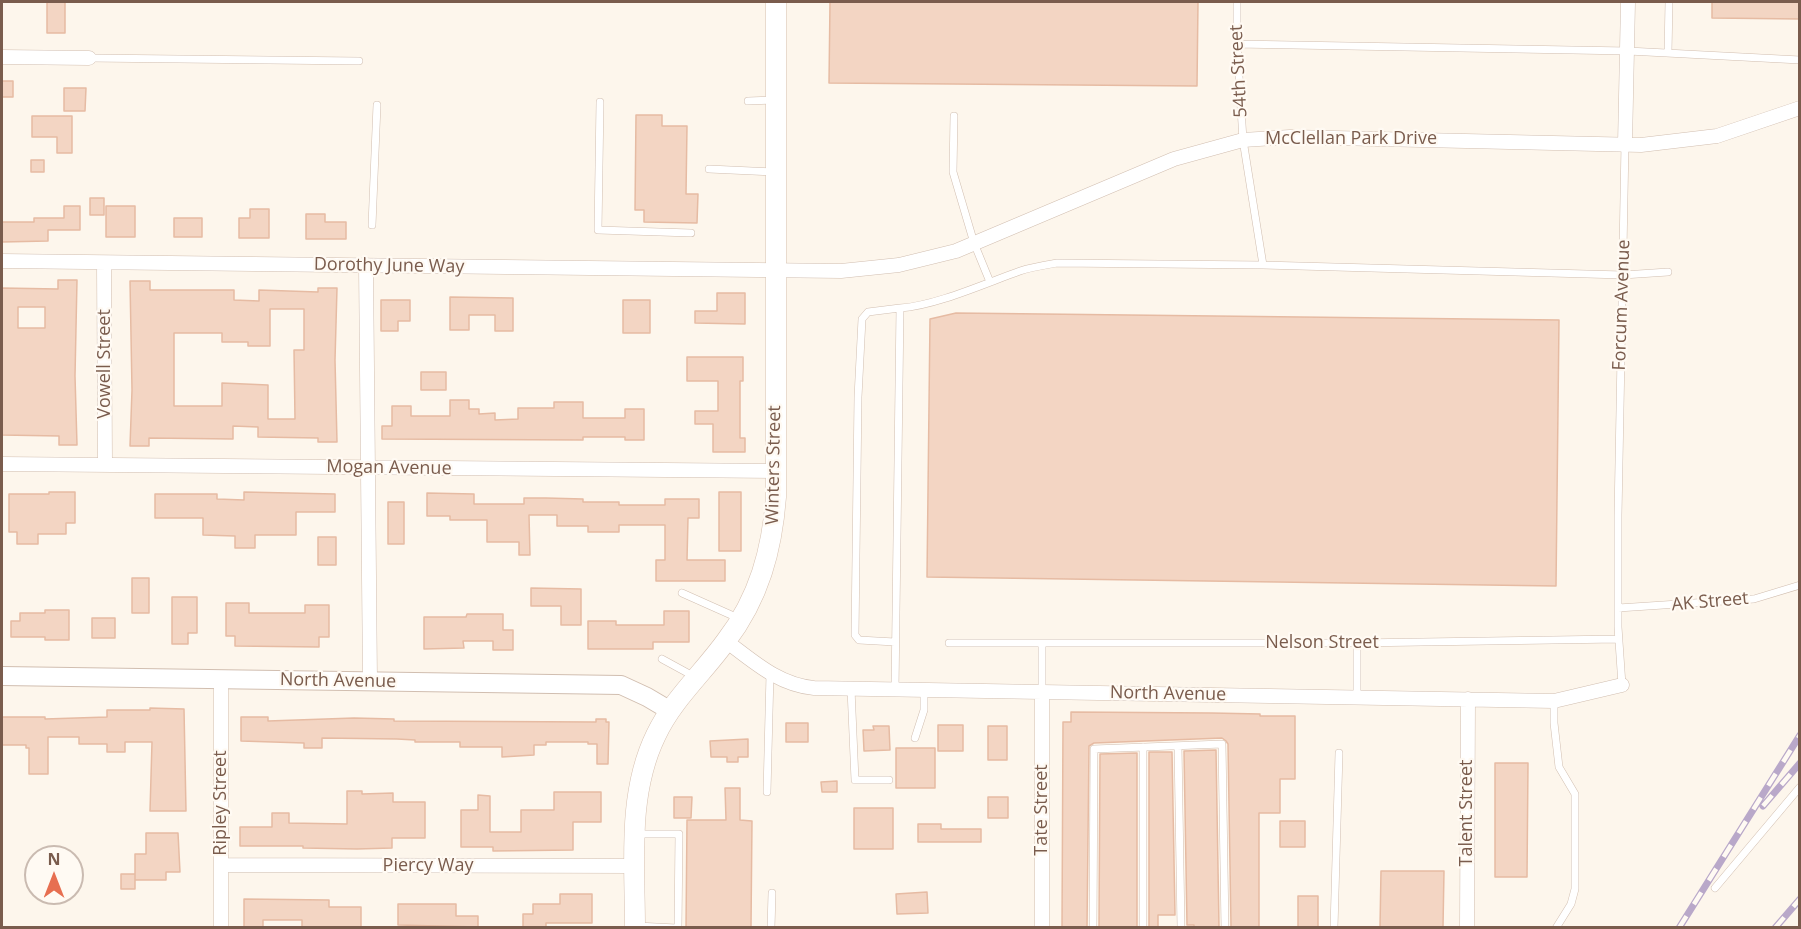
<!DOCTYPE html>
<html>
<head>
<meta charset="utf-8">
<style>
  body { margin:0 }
  #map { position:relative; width:1801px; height:929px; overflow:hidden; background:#fdf6ec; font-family:"Open Sans",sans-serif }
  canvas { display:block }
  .frame { position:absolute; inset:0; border:3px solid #7a5c4d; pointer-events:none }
  .north { position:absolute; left:24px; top:845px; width:60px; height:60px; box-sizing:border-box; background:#fffaf3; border:2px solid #cabbb1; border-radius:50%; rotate:0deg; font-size:16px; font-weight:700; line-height:24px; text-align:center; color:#7a5c4d }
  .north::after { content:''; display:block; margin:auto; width:21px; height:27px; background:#e76f51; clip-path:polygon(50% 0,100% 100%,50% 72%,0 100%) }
</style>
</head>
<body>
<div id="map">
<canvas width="1801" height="929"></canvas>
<div class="frame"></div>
<div class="north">N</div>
</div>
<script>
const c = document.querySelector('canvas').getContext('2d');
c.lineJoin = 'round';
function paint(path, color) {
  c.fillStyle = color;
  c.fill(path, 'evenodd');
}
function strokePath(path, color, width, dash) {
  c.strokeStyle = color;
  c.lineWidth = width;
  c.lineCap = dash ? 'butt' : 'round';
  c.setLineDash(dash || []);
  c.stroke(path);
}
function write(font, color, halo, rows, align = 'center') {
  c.font = font + ' "Open Sans",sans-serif';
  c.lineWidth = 4.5;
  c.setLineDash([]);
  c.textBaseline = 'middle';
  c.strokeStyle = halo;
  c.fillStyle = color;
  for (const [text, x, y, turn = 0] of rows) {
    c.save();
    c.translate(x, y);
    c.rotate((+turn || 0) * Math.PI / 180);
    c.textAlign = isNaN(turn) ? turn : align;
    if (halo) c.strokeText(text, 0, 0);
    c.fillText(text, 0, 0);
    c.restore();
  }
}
const building = new Path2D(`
  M47,2H65V33H47Z
  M830,2H1198L1197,86L829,83Z
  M1712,2H1800V19L1712,18Z
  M2,81H13V97H2Z
  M64,88H86L85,111H64Z
  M636,115H662V126H687L686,194H698L697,223L644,222V210H635Z
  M32,116H72V153H57V137H32Z
  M31,160H44V172H31Z
  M90,198H104V215H90Z
  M64,206H80V230H48V241L2,242V222H34V218H64Z
  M106,206H135V237H106Z
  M250,209H269V238H239V218H250Z
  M306,214H325V222H346V239H306Z
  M174,218H202V237H174Z
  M58,280H77L75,376L77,445H59V436L2,435V288L58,289ZM18,307H45V328H18Z
  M130,281H150V290H234V300L259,301V290L318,292V288H337L335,360L337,442H318V438L258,437V427L233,426V439L149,438V446H130L132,390ZM270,309H304V350H294L295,419H268V385L222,383V406H174V333H222V342H248V346H270Z
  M717,293H745V324L695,323V311H717Z
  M450,297L513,298V331H495V315H469V330H450Z
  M381,300H410V321H398V331H381Z
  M623,300H650V333H623Z
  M956,313L1559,320L1556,586L927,577L930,319Z
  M687,357H743V381H740V438H745V452H713V424H695V411H718V381H687Z
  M421,372H446V390H421Z
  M450,400H469V409H479V414L495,413V420L518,419V408H554V402H583V418H625V409H644V440H625V437H583V440L382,439V426H392V406H411V416H450Z
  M49,492H75V523H66V534H38V544H17V532H9V494H49Z
  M244,492L335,494V512H296V535H255V548H235V536L203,535V518H155V494H217V499L244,500Z
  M719,492H741V551H719Z
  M427,493L474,494V504H524V498H546L583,499V502H619V505H665V499H699V518H688L687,560H725V581H656V560H665V525H619V532H588V526H557V515H529L530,555H519V542H487V520H450V516H427Z
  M388,502H404V544H388Z
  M318,537H336V565H318Z
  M132,578H149V613H132Z
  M531,588L581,589V625H561V606H531Z
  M172,597H197V633H188V644H172Z
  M226,603H249V613H305V605H329V637H319V647L235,646V636H226Z
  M45,610H69V640H45V637H11V621H20V613H45Z
  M664,611H689V642H653V649H588V621H616V625H664Z
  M467,614H503V630H513V650H493V641H463L464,648L424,649V617H466Z
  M92,618H115V638H92Z
  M150,708L184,709L186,811H150L152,742H125V752H107V744H79V737H48V774H29V748H26V745H2V717H45V719L107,717V710H150Z
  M1071,712L1212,713L1260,714V716H1295V779H1280V813H1259V927H1231L1228,744L1226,741L1222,738L1094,743L1089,746L1087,927H1062L1063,722H1071Z
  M241,717H268V721L354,718L394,719V721L596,722V719H606V722H609L608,764H597V744H588V742H546V745H534V755L502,757V747H460V742H415V740L397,739L322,738V748H304V743L241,741Z
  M786,723H808V742H786Z
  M938,725H963V751H938Z
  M873,726H889L890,750L864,751L863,730H874Z
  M988,726H1007V760H988Z
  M748,739V757H738V762H727V757H711L710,741Z
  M896,748H935V788H896Z
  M1216,750L1219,927H1194V925H1187L1184,751Z
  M1149,752H1172L1175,915H1158V927H1149Z
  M1137,753V927H1099L1100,754Z
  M1495,763H1528L1527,877H1495Z
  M837,781V792H822L821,782Z
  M725,788H740V820L752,821L751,927H686L687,820H726Z
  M347,791H362V794L393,793V802H425V838H392V848L357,849L303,848V846H240V827H272V813H289V823L347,824Z
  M554,792H601V822H573V850L493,851V847H461V810H478V795L490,796V832H521V810H554Z
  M674,797H692L691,818H674Z
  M988,797H1008V818H988Z
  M854,808H893V849H854Z
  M1280,821H1305V847H1280Z
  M918,824H941V829H981V842H918Z
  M146,833H178L180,872H166V880H135V854H146Z
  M1381,871H1444L1443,927H1380Z
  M121,874H135V889H121Z
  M927,892L928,913L897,914L896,894Z
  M560,894H592V923H546V927H523V914H533V904H560Z
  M1298,896H1318V927H1298Z
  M244,899L329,900V907H361V927H302V920H263V927H244Z
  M398,904H456V916H478V927L398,925Z`);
const service = new Path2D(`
  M1237,2V44L1243,140L1263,265L1623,275L1668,272
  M1237,44L1628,51L1800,60
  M1668,53L1669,2
  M89,58L359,61
  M748,101L774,100
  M600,102L598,230L691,233
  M954,116L953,172L974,243L990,282
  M709,169L774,172
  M372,225L377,105
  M682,593L738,618
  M1618,608L1754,599L1800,585
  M895,642L859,640L855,635L858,397L862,319L868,312L900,308
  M949,643H1357L1618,639
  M1357,643V697
  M1042,644V692
  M662,659L695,677
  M1622,685L1618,627V515L1625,144
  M851,689L855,780H889
  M895,690L900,308C935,306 986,283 1020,271C1032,267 1045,265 1057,263L1263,265
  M1554,701V723L1559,767L1575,794V889L1571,904L1556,928
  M915,738L924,710V690
  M1178,746L1181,928
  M1143,747V928
  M767,792L770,674
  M635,834H679L678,928
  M1715,888L1800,787
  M637,926L676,928
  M771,928L772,893
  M1093,928L1094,749L1222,744L1225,928
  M1334,928L1339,753`);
const minor = new Path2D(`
  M2,57L89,58
  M1625,144L1628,2
  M2,261L841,271L899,265L956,251L1174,159L1243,140L1290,137L1641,145L1717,136L1800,108
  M104,263L105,465
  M366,265L370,681
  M2,464L776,471
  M726,641C754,662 779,685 814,688L1554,701L1622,685
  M221,865L635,866
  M221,928V679
  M1042,928V692
  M1467,928L1468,699`);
const tertiary = new Path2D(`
  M2,676L621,685L647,697L669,710`);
const secondary = new Path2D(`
  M635,928C635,864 627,794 656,735C673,699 703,673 726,641C759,598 772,550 776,497V2`);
const rail = new Path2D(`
  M1763,806L1800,763
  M1679,928L1800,735
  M1775,928L1800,899`);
const streetNames = [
  ["54th Street",1239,71,-93],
  ["McClellan Park Drive",1351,139],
  ["Dorothy June Way",389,266,1],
  ["Forcum Avenue",1622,305,-88],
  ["Vowell Street",105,364,-90],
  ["Winters Street",774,465,-89],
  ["Mogan Avenue",389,468,1],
  ["AK Street",1710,602,-5],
  ["Nelson Street",1322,643],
  ["North Avenue",338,681,1],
  ["North Avenue",1168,694,1],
  ["Ripley Street",221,803,-90],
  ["Tate Street",1042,810,-90],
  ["Talent Street",1467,813,-90],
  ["Piercy Way",428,866]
];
paint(building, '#f3d5c3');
strokePath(building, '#e6bba3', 1.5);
strokePath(service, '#d1beb0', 8);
strokePath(minor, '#d1beb0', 15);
strokePath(tertiary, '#d1beb0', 20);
strokePath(secondary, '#d6c0b0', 21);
strokePath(service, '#fff', 7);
strokePath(minor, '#fff', 14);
strokePath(tertiary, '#fff', 18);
strokePath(secondary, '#fff', 20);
strokePath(rail, '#b9a8c9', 7);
strokePath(rail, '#fffaf3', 4.5, [14]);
write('18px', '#7a5c4d', '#fffaf3', streetNames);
</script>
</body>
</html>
